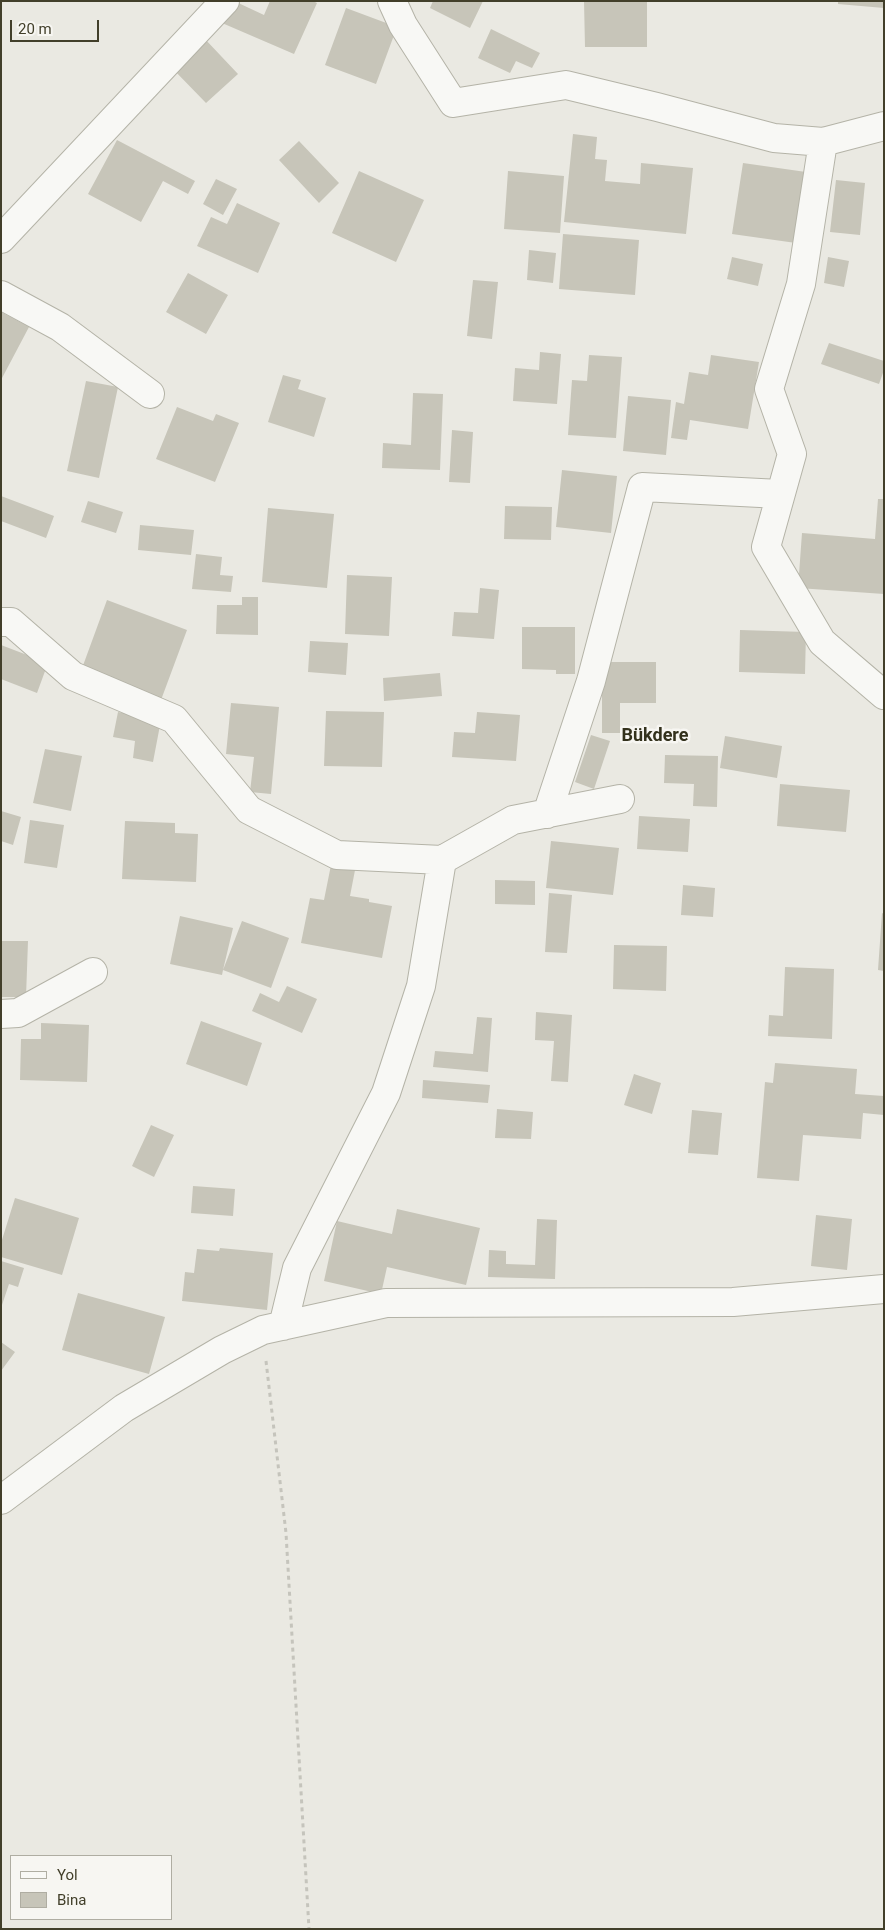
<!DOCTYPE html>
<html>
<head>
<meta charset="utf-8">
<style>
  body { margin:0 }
  #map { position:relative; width:885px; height:1930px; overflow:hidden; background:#eae9e2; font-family:Roboto,sans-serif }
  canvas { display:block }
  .frame { position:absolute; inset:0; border:2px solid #423f2a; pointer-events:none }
  .legend { position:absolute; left:10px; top:1855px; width:162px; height:65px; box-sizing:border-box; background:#f7f6f2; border:1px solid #afada2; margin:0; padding:6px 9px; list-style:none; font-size:15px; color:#423f2a }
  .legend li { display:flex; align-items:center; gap:10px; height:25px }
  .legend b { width:25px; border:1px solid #afada2 }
  .scale { position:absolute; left:10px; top:20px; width:89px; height:22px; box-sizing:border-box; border:2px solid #423f2a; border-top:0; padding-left:6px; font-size:15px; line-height:18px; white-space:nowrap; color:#423f2a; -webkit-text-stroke:4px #f7f6f2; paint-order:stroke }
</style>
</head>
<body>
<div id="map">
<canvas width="885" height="1930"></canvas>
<div class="frame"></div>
<ul class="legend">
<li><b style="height:6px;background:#f8f8f5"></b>Yol</li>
<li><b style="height:14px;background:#c7c5b9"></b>Bina</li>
</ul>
<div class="scale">20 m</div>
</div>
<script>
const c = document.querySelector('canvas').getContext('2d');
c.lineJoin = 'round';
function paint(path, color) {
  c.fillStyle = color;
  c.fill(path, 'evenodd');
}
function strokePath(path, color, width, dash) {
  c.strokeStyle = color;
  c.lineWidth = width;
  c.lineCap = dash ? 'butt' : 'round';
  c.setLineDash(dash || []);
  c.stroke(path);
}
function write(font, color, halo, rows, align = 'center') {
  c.font = font + ' Roboto,sans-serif';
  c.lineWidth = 5;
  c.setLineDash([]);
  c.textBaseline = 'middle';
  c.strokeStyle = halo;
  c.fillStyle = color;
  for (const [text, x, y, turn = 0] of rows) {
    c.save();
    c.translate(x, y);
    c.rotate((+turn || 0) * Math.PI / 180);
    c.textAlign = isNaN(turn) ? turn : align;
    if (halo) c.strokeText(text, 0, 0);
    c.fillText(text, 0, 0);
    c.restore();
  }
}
const building = new Path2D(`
  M234,1L264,15L270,1H313L317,3L294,54L222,23Z
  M433,1H483L470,28L430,8Z
  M584,1H647V47H585Z
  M838,1H884V8L838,4Z
  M346,8L397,27L376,84L325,65Z
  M491,29L540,53L532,68L516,61L510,73L478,58Z
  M204,38L238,74L206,103L172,68Z
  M573,134L597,137L595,159L607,160L605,181L640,184L641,163L693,168L686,234L564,222Z
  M117,140L195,181L188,194L163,181L141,222L88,194Z
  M299,141L339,183L319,203L279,160Z
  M743,163L806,172L796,243L732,234Z
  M359,171L424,200L396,262L332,233Z
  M508,171L564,176L560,233L504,229Z
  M216,179L237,189L223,215L203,204Z
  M836,180L865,183L860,235L830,232Z
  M237,203L280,223L258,273L197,246L211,217L227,224Z
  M563,234L639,240L635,295L559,289Z
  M529,250L556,253L553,283L527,280Z
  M732,257L763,264L758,286L727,279Z
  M828,257L849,261L844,287L824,283Z
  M188,273L228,295L206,334L166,312Z
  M473,280L498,282L492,339L467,336Z
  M1,312L29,327L1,380Z
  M829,343L884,361V370L879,384L821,364Z
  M540,352L561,354L557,404L513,401L515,368L539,370Z
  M589,355L622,357L616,438L568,435L572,380L587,381Z
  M711,355L759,362L748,429L690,420L687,440L671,438L676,402L684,404L689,372L708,375Z
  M283,375L301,380L298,389L326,398L314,437L268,422Z
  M86,381L118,387L99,478L67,471Z
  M413,393L443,394L440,470L382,468L383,443L411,445Z
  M628,396L671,400L666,455L623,451Z
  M177,407L213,421L216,414L239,423L215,482L156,459Z
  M452,430L473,432L470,483L449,482Z
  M562,470L617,476L611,533L556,527Z
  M1,496L54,516L46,538L1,521Z
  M878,499H884V594L798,588L802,533L875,539Z
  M88,501L123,512L116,533L81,522Z
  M505,506L552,507L551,540L504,539Z
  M268,508L334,514L327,588L262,582Z
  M140,525L194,530L191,555L138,550Z
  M196,554L222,557L220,575L233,576L231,592L192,589Z
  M347,575L392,577L389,636L345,634Z
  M480,588L499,590L494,639L452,636L454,612L478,613Z
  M242,597H258V635L216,634L217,605H242Z
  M107,600L187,630L161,700L81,671Z
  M522,627H575V674H556V670L522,669Z
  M740,630L806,632L805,674L739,672Z
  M310,641L348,643L346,675L308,672Z
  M1,645L48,663L37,693L1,679Z
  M602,662H656V703H620V733H602Z
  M440,673L442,696L384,701L383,678Z
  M231,703L279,707L271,794L250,792L254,757L226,754Z
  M326,711L384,712L382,767L324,766Z
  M118,712L161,720L153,762L133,758L135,741L113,737Z
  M477,712L520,715L516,761L452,757L454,732L475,733Z
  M591,735L610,741L594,789L575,782Z
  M725,736L782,746L777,778L720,768Z
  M45,749L82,756L71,811L33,803Z
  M665,755L718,756L717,807L693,806L694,784L664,783Z
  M780,784L850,790L846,832L777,826Z
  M1,811L21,817L13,845L1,841Z
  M639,816L690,819L688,852L637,849Z
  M30,820L64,825L57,868L24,863Z
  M125,821L175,823V833L198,834L196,882L122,879Z
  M551,841L619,848L613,895L546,888Z
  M332,860L356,865L350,896L369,899V902L392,906L382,958L301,943L310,898L324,900Z
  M495,880L535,881V905L495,904Z
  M683,885L715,888L713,917L681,915Z
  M549,893L572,895L567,953L545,952Z
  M882,913L884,914V971L878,970Z
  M180,916L233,928L223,970L242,921L289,938L271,988L223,970L222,975L170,964Z
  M1,941H28L26,997H1Z
  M614,945L667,946L666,991L613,989Z
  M785,967L834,969L832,1039L768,1036L769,1015L783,1016Z
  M287,986L317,999L302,1033L252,1011L260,993L279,1002Z
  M536,1012L572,1015L568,1082L551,1081L554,1041L535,1040Z
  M477,1017L492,1018L488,1072L433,1067L435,1051L473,1054Z
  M201,1021L262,1043L247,1086L186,1064Z
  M41,1023L89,1025L87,1082L20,1080L21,1039H41Z
  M775,1063L857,1069L855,1094L884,1096V1115L863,1113L861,1139L803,1135L799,1181L757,1178L765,1082L773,1083Z
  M634,1074L661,1083L652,1114L624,1105Z
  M423,1080L490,1085L488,1103L422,1098Z
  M497,1109L533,1112L531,1139L495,1138Z
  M692,1110L722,1113L718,1155L688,1153Z
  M151,1125L174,1135L154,1177L132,1166Z
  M193,1186L235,1189L233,1216L191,1213Z
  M15,1198L79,1218L62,1275L1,1257V1243Z
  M397,1209L480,1228L466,1285L387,1267L381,1294L324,1281L337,1221L392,1234Z
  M816,1215L852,1219L847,1270L811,1266Z
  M537,1219L557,1220L555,1279L488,1277L489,1250L506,1251V1264L535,1265Z
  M220,1248L273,1253L267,1310L182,1301L185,1272L194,1273L197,1249L219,1251Z
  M1,1261L24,1268L18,1287L9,1284L2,1305Z
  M78,1293L165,1317L149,1374L62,1350Z
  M1,1342L15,1352L1,1371Z`);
const path = new Path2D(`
  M266,1361L286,1533L309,1929`);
const minor = new Path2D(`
  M392,1L403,25L453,103L566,85L657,107L774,138L823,142L884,126
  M823,142L801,284L769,389L792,454L766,547L822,642L884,695
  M1,239L225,1
  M1,295L60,327L150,394
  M1,622H11L73,676L174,719L249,810L337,855L442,860L421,986L386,1093L297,1268L283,1326
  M547,814L591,681L642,487L780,494
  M442,860L513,820L620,799
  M1,1014L18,1013L93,972
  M1,1500L124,1408L222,1350L263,1330L386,1303L733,1302L884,1289`);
const quarterNames = [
  ["Bükdere",655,736]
];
paint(building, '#c7c5b9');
strokePath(minor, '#b4b3a7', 30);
strokePath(path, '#c5c4bc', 3, [4, 4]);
strokePath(minor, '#f8f8f5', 28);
write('bold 18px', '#33311c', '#f7f6f2', quarterNames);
</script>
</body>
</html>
